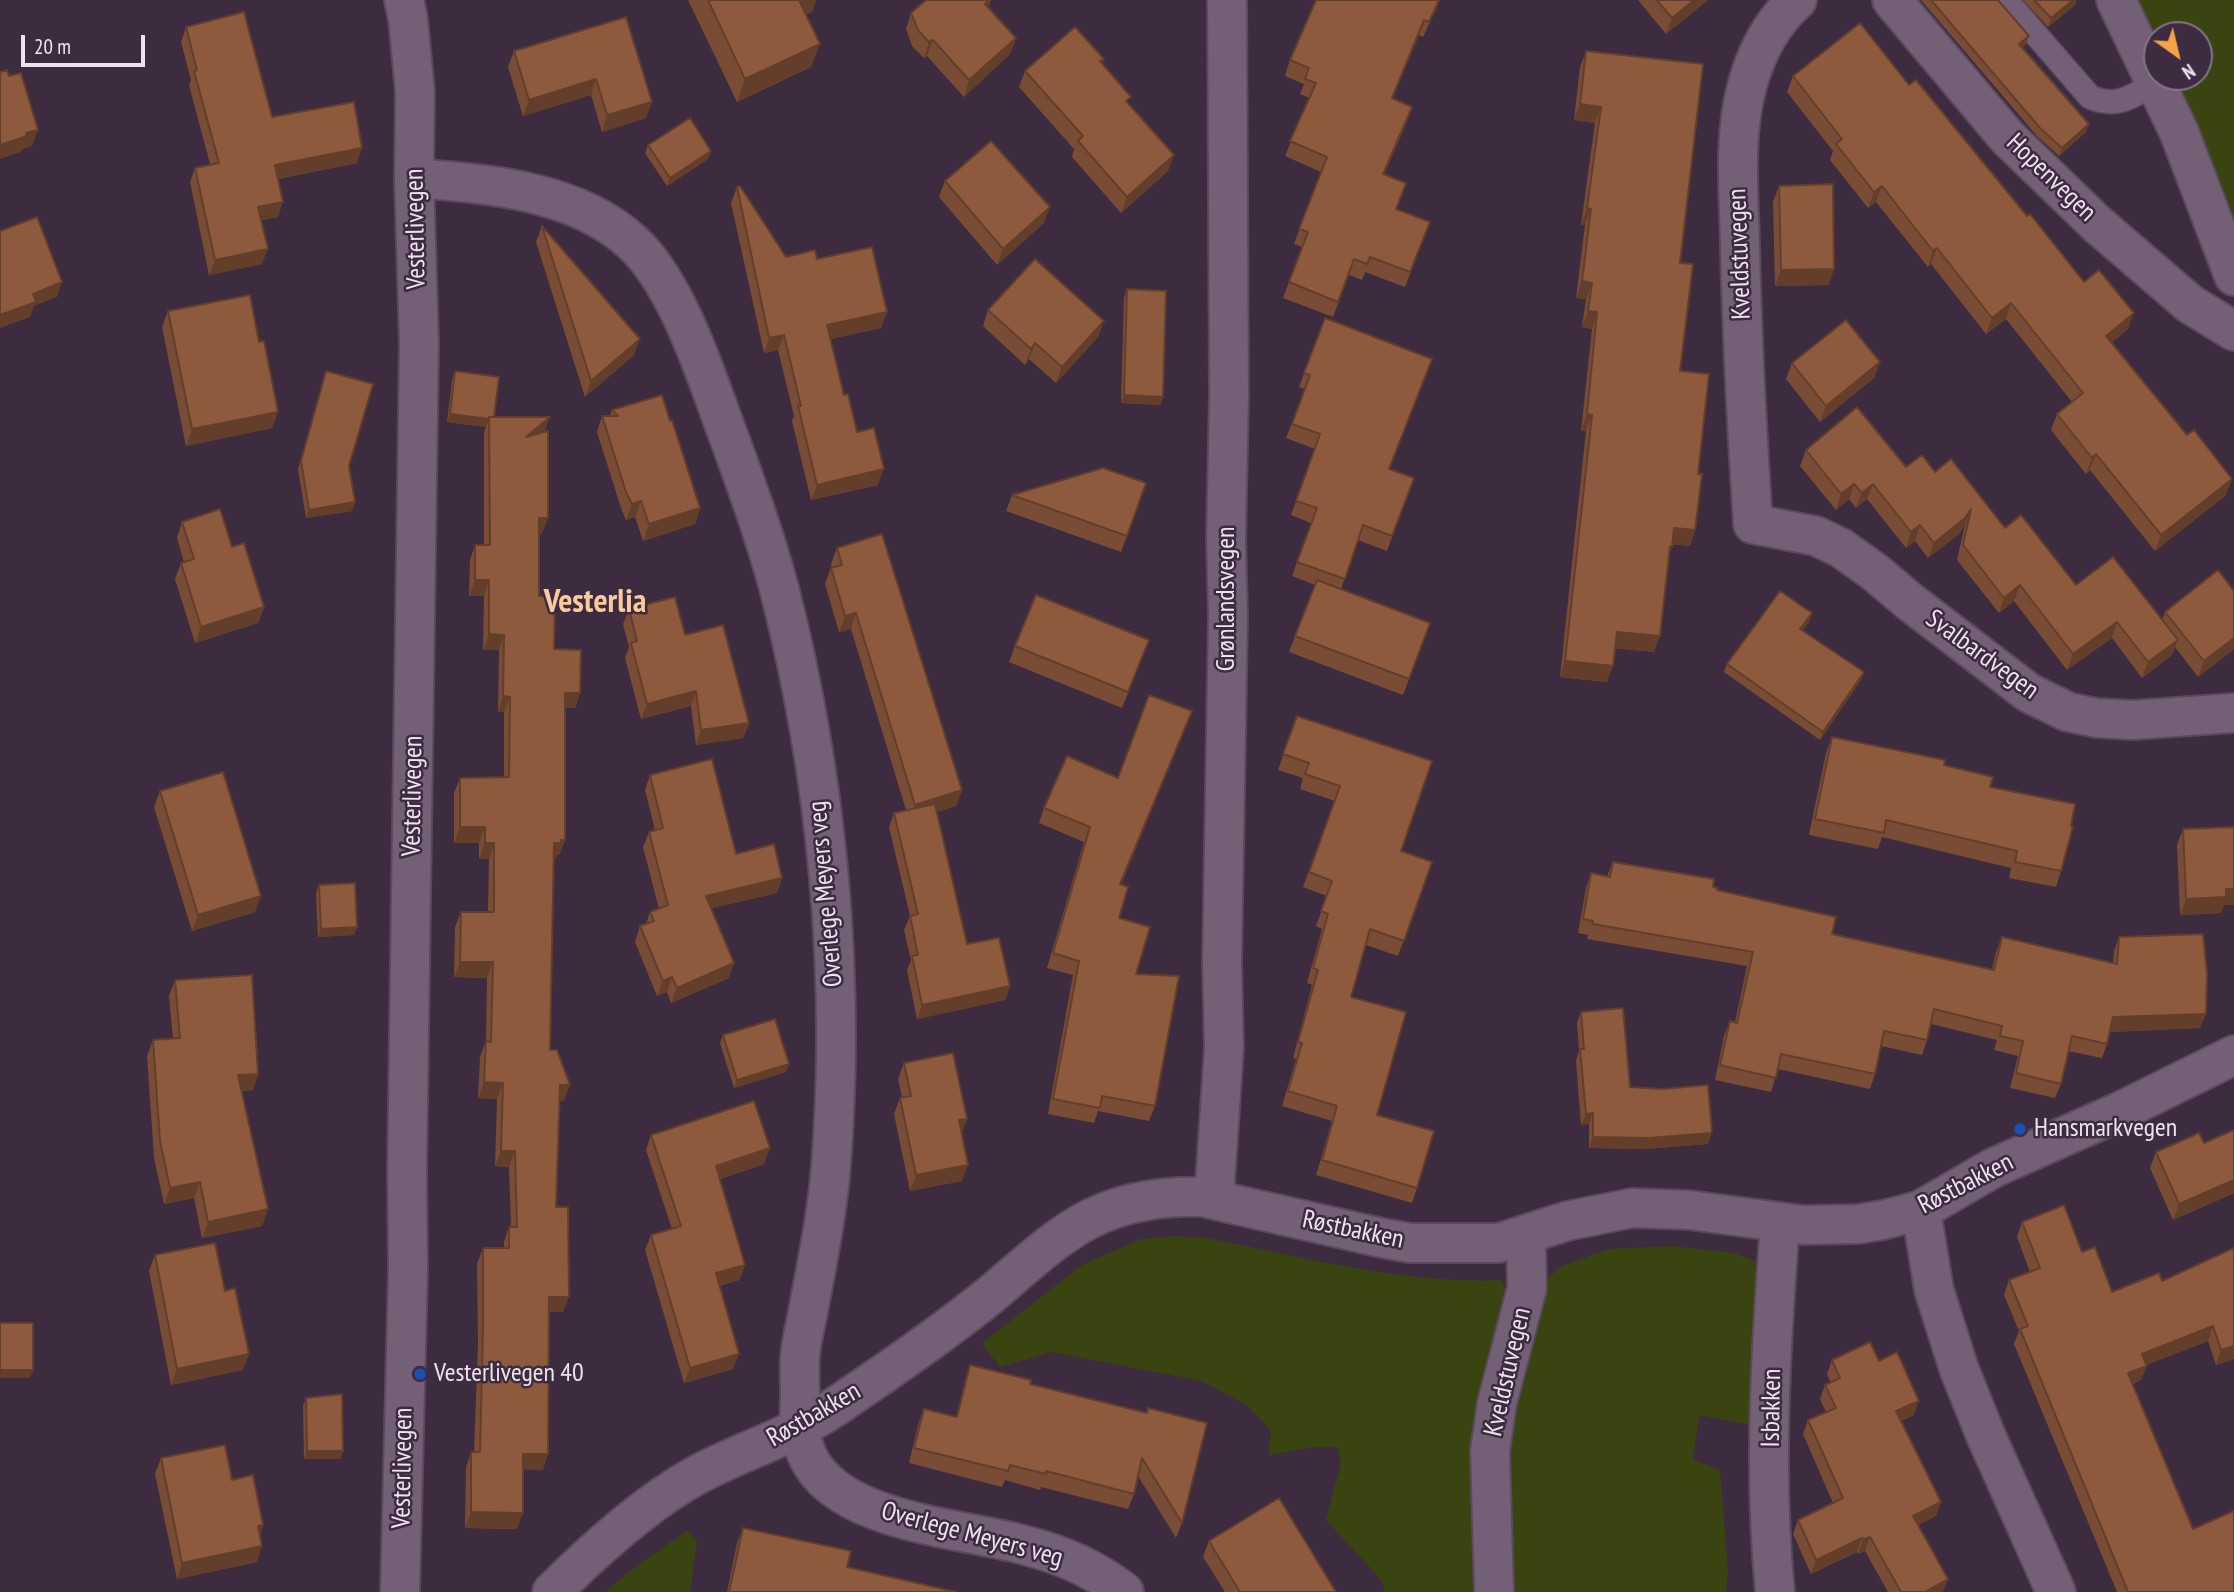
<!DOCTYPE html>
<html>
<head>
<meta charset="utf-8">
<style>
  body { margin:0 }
  #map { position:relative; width:2234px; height:1592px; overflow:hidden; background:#3d2b40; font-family:"PT Sans Narrow",sans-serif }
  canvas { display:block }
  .north { position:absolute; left:2143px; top:21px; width:70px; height:70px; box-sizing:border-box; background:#3d2b40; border:2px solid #847486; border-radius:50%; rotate:146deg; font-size:19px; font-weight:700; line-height:28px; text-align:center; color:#eee2f0 }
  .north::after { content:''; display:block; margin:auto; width:24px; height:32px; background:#f5a346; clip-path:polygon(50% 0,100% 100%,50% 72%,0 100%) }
  .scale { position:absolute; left:21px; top:35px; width:124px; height:32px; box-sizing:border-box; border:4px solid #eee2f0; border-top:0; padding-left:9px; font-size:21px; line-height:24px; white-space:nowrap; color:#eee2f0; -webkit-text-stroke:5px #3d2b40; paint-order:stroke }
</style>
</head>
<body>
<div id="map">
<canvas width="2234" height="1592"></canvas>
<div class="north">N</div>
<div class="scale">20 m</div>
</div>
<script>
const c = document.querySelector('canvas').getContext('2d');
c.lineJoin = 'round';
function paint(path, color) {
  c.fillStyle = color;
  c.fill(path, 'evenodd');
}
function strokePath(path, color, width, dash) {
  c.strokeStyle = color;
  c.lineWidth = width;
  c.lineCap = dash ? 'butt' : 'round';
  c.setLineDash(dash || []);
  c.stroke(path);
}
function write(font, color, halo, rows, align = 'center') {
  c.font = font + ' "PT Sans Narrow",sans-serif';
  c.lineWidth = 5;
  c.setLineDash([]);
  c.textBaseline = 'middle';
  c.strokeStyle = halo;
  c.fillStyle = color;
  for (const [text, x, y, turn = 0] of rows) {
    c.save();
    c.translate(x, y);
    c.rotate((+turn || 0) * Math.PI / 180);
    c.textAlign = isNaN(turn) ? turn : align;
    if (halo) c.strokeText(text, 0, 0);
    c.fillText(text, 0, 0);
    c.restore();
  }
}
const green = new Path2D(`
  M2138,0H2234V265L2175,77H2199V35L2157,36Z
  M1175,1236L1207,1238C1303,1257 1401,1284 1500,1280L1508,1292L1482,1592H1384L1383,1582L1326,1520L1341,1463L1337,1447H1313L1269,1455L1271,1430L1245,1404L1202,1381L1051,1352L1000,1367L982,1343L1082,1265L1141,1239Z
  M1672,1246L1735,1253L1756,1262L1763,1284L1757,1426L1699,1415L1693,1460L1720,1470L1728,1572L1726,1592H1505L1499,1454L1536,1291L1559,1267L1608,1249Z
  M688,1530L697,1541L690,1592H606L627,1573Z`);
const service = new Path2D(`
  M2006,0L2090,97C2118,109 2133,96 2157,82`);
const minor = new Path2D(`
  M1797,0C1771,23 1756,53 1747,86C1733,137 1739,194 1740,246C1742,339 1747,431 1753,524L1816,536L1841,548L1876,573L1909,601L2029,693L2068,712L2097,718L2133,720L2234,713
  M1892,0L2007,137L2097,224L2190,304L2234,331
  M414,178C488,184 575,190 632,242C673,279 701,360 720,413C741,470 763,529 779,588C827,775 846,973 831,1166C827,1215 817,1263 808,1312C805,1327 801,1342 800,1357C799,1369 800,1382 800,1394C799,1417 798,1436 808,1457C839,1523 963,1528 1024,1545C1060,1554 1095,1569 1124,1592
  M1214,1198L1224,1048L1222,962L1228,616L1226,539L1229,395L1227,0
  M1921,1210L1934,1290L1959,1369L1986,1436L2056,1592
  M400,1592L408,1269L407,1170L419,343L414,178L415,92L408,19L404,0
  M1494,1592L1490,1451L1497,1403L1527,1288L1526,1236
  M1775,1592C1763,1471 1771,1344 1780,1223`);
const tertiary = new Path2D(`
  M2116,0L2179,132L2234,276
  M552,1592C593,1551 645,1504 695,1476C728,1458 763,1446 797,1429C815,1420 834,1408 851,1396C897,1365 944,1332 988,1297C1022,1269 1062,1229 1103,1213C1133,1201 1169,1196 1202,1197L1382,1238L1410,1243H1499L1567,1221L1632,1208L1689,1210L1803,1225L1858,1224L1883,1220L1921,1210L1993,1168L2119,1112L2234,1055`);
const wall = new Path2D(`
  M688,0H816L812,12L806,14L811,67L737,102Z
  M991,0L988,8L1016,38L1010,54L964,97L927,56L924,58L912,46L906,29L911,13Z
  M1638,0H1708L1666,34Z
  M1921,0H1998L2026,44L2022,48L2086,132L2059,156L2037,136Z
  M2023,0H2076L2075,5L2048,27Z
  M1438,5L1423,37L1419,35L1392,99L1407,122L1384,174L1396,210L1430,222L1405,287L1365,272L1362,280L1349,275L1333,317L1283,298L1302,247L1294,244L1321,172L1285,156L1309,98L1300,94L1304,84L1285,76L1290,60Z
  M626,17L646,118L602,132L591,95L523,116L508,67L514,51Z
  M186,27L272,117L357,163L278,179V217L261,220L262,264L209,275L190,182L195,168L210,164L189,85L191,80L181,42Z
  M1586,51L1680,263V371L1698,474L1695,530L1690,546L1672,544L1669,556L1654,652L1615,648L1607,682L1560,677L1586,431H1581L1592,329L1582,327L1586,299L1576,298L1585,225H1581L1595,123L1574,120L1580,67Z
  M1104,59L1102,63L1129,104L1168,171L1121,213L1072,157L1074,149L1019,87L1025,71Z
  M1793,76L1909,85L2027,216L2084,282L2128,329L2111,343L2226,495L2155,551L2090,470L2086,474L2051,430L2057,414L2072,402L2006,319L1986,334L1931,264L1928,267L1876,202L1868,208L1830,160L1833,151L1787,92Z
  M648,145L708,159L667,186L645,153Z
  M945,181L1044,223L997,265L939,197Z
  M1779,186L1829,285L1775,286L1773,202Z
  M737,187L786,257L817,259L881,328L830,339L844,395L857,432L878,485L811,500L792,421L794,416L778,350L764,353L731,203Z
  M542,226L634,355L585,397L536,242Z
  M1127,289L1163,397L1160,405L1121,403L1124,298Z
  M988,310L1104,321L1098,337L1056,383L1029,359L1025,365L983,326Z
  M168,311L259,342L278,412L272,428L186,446L162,327Z
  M1325,318L1389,469L1414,478L1387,551L1358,540L1341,589L1430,623L1403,695L1289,652L1315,585L1292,576L1311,523L1291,515L1315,449L1286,438L1305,389L1299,387Z
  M1880,362L1874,378L1820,422L1786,379L1792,363Z
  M326,371L349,466L355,502L352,511L306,518L298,469Z
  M455,371L494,417L545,432L542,534H539V596L554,649L580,693L575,708H565V840L559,855H557L555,859H554L550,1050L564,1101H559L556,1207L563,1312H549L543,1470L523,1469L517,1529L465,1528L466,1468L471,1452H474L478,1343L477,1264L483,1248H504V1242L509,1227H511L509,1167L495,1166L497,1099L478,1098L480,1057L486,1041L487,978L454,977L455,927L461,912H488L489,859H479V843H454V793L460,778L504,777V712H498L499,650H483L484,596H469L470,560L475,545H484V433L486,427L447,422L452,380Z
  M612,410L670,421L700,508L695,524L643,541L635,517L626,520L621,508L597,432L602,416H610Z
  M1806,450L1935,472L2076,585L2162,620L2165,612L2234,591V649L2198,677L2175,647L2172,655L2142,678L2112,638L2067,670L2014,601L1999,613L1957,560L1965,525L1959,534L1928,558L1915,541L1906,548L1867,499L1856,508L1849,499L1836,510L1800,466Z
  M1146,483L1121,552L1006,511L1012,495Z
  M182,522L232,547L264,607L258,623L195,643L175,579L181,563L184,562L177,538Z
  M837,548L962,790L956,806L937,812L967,944L1010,986L1005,1000L917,1019L907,970L911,960L904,930L910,916L889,827L894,813L906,810L851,629L839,632L825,584L831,568H832L831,564Z
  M629,609L685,635L749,723L743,738L696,745L691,706L641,719L625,658L629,647L623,624Z
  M1812,613L1809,622L1802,631L1861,680L1820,740L1724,672L1727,664Z
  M1149,640L1122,708L1009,662L1015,646Z
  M1192,711L1121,885L1119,918L1136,974L1155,1106L1149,1121L1098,1111L1094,1123L1048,1114L1073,975L1047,968L1084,842L1039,823L1044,808L1118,778Z
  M1297,716L1401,851L1432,862L1398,956L1366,945L1351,997L1377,1115L1417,1188L1412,1203L1316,1175L1332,1121L1282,1106L1296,1059L1293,1058L1312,985L1307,983L1322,929L1316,926L1327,896L1303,887L1335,801L1300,789L1303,778L1278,770Z
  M1832,737L1944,765L1990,787L2061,871L2056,887L2009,878L2011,868L1882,837L1878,849L1809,835L1826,753Z
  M650,775L736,854L782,878L777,893L711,908L729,978L671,1003L667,992L657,996L635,942L640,926L646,924L650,912L659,909L643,847L649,832L655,830L645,790Z
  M160,791L255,912L192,931L154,807Z
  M2234,827V905H2224L2221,913L2180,915L2177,845L2183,829Z
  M1613,862L1713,887L1717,890L1832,934L1992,970L1996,952L2002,937L2113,963L2114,951L2119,937L2200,1028L2110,1032L2107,1044L2102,1058L2068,1051L2061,1084L2055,1098L2010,1088L2018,1056L1994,1050L1997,1040L1931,1024L1927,1040L1922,1055L1881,1046L1875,1074L1870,1089L1778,1069L1771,1092L1715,1080L1724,1036L1730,1021L1735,1022L1747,966L1587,939L1588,935L1578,933L1586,888L1591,873L1607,876Z
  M319,885L357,927L354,935L318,937L316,893Z
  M175,980L258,1074L253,1090L241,1091L268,1209L262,1226L202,1238L194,1198L164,1204L154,1158L147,1056L153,1040L173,1039L169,996Z
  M1581,1012L1630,1087L1708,1144L1645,1149L1589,1148V1124L1581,1125L1576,1061L1579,1050L1577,1023Z
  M723,1035L786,1072L734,1088L720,1043Z
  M904,1063L967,1119L962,1132V1181L910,1191L894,1114L900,1098L902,1097L898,1079Z
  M2234,1130V1193L2173,1220L2150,1168L2156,1152L2204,1143Z
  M651,1135L764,1164L720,1179L745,1265L739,1280L719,1286L733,1369L684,1383L645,1250L651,1235L672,1229L646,1150Z
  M2022,1222L2082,1252L2112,1292L2162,1281L2234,1248V1359L2216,1365L2208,1341L2146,1365L2141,1380L2133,1384L2193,1529L2234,1592H2117L2014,1344L2019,1331L2004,1295L2009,1280L2030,1272L2017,1237Z
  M155,1255L225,1291L243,1370L171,1385L149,1271Z
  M1832,1360L1879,1361L1914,1415L1901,1421L1941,1502L1936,1516L1918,1525L1943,1592H1888L1865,1551L1858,1554L1857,1552L1811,1574L1793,1534L1798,1520L1833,1503L1803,1434L1808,1420L1826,1412L1820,1399L1825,1385L1831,1383L1827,1374Z
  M970,1365L1030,1384L1146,1413L1182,1523L1176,1538L1138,1476L1134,1494L1128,1509L1041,1487L1040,1490L1005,1480L1002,1487L909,1463L918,1425L924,1409L956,1417L965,1381Z
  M306,1398L343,1451L340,1459H304L303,1406Z
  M161,1458L232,1480L263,1525L260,1535L257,1562L177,1579L155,1474Z
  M743,1528L847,1567L956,1592H727L737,1543Z
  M1209,1541L1336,1592H1225L1203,1557Z`);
const shadedWall = new Path2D(`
  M798,0H816L812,12L790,22Z
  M989,0H991L987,12L985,4Z
  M1439,0H1440L1438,5L1423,37Z
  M1694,0H1708L1666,34L1672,18Z
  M2073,0H2076L2075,5L2048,27L2051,18Z
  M1424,20L1419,35L1386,114L1392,98Z
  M2029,36L2026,44L2016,52L2019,44Z
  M1016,38L1010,54L964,97L969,80Z
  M933,40L927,56L924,58L929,42Z
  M820,44L811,67L737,102L745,79Z
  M596,79L591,95L523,116L529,100Z
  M652,102L646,118L602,132L607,115Z
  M1580,104L1601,107L1595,123L1574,120Z
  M1412,107L1407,122L1378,189L1383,174Z
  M2089,124L2086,132L2059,156L2062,148Z
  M38,130L32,146L23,149L21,152L0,159V145Z
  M362,148L357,163L270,180L275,165Z
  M711,151L708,159L667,186L670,178Z
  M1174,155L1168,171L1121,213L1127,197Z
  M1882,186L1876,202L1868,208L1874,192Z
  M283,202L278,217L253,222L258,207Z
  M1050,207L1044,223L997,265L1003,249Z
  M1587,208L1591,209L1585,225H1581Z
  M1937,248L1931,264L1928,267L1933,251Z
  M268,249L262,264L209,275L215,260Z
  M1834,269L1829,285L1775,286L1781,270Z
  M1582,281L1592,283L1586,299L1576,298Z
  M62,282L57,297L34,306L30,317L0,328V315L33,294Z
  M2011,303L2006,319L1986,334L1992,318Z
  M1588,311L1597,312L1592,329L1582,327Z
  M887,312L881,328L822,341L827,325Z
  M2134,313L2128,329L2100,352L2106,336Z
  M1104,321L1098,337L1056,383L1062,367Z
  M784,335L778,350L764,353L769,338Z
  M640,339L634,355L585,397L591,381Z
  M1035,343L1029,359L1025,365L1031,349Z
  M1880,362L1874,378L1820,422L1826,406Z
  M1124,395L1163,397L1160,405L1121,403Z
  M278,412L272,428L186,446L192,429Z
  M450,414L489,419L486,427L447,422Z
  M1587,414L1592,415L1586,431H1581Z
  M550,417L544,433L526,437Z
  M2096,454L2090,470L2086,474L2092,458Z
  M884,469L878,485L811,500L817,485Z
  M2232,479L2226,495L2155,551L2161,535Z
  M1854,484L1849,499L1836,510L1841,494Z
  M1873,484L1867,499L1856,508L1862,493Z
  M641,501L635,517L626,520L632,504Z
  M355,502L352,511L306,518L309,510Z
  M700,508L695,524L643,541L649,524Z
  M1971,509L1965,525L1959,534L1928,558L1934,543Z
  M539,518H548L542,534H534Z
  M1920,525L1915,541L1906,548L1911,532Z
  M1674,528L1695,530L1690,546L1669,544Z
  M475,580H489L484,596H469Z
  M2020,585L2014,601L1999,613L2004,598Z
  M264,607L258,623L195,643L201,627Z
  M856,613L851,629L839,632L845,616Z
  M1812,613L1809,622L1797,638L1800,629Z
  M2117,622L2112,638L2067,670L2073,654Z
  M1617,632L1660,636L1654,652L1611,648Z
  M489,634L504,635L499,650H483Z
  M2234,638V649L2198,677L2204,661Z
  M2178,640L2172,655L2142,678L2148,662Z
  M1565,661L1613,666L1607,682L1560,677Z
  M1864,672L1861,680L1820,740L1823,732Z
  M696,691L691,706L641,719L647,704Z
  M565,693H580L575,708H559Z
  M503,696L510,697L504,712H498Z
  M1192,711L1186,726L1115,899L1120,884Z
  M749,723L743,738L696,745L701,730Z
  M962,790L956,806L910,821L915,805Z
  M460,827H485L479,843H454Z
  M561,840H565L559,855H557L555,859H548L554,843Z
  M485,843H494L489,859H479Z
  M782,878L777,893L701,911L706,896Z
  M2226,889H2234V905H2224L2221,913L2180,915L2186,899Z
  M261,896L255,912L192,931L198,915Z
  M357,927L354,935L318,937L321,929Z
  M460,962H493L487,978L454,977Z
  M734,963L729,978L671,1003L677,988Z
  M672,977L667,992L657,996L663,981Z
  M1010,986L1005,1000L917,1019L922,1005Z
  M2206,1014L2200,1028L2108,1032L2113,1017Z
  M789,1064L786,1072L734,1088L737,1080Z
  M258,1074L253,1090L232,1091L238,1075Z
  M484,1082L503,1083L497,1099L478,1098Z
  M560,1085H570L564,1101H554Z
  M1593,1113L1589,1124L1581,1125L1586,1114Z
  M967,1119L961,1135L959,1120Z
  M1712,1133L1708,1144L1645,1149L1589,1148L1593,1137Z
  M770,1148L764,1164L711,1182L716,1166Z
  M501,1151H515L509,1167L495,1166Z
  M968,1165L962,1181L910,1191L916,1175Z
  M2234,1180V1193L2173,1220L2179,1204Z
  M200,1182L194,1198L164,1204L170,1188Z
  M268,1209L262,1226L202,1238L208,1222Z
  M745,1265L739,1280L710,1288L716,1273Z
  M549,1297H569L563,1312H544Z
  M2213,1326L2208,1341L2137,1369L2142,1354Z
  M2234,1346V1359L2216,1365L2221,1350Z
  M249,1354L243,1370L171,1385L177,1369Z
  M739,1354L733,1369L684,1383L690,1368Z
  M2147,1366L2141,1380L2123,1387L2128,1373Z
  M0,1370H33L30,1378H0Z
  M1919,1401L1914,1415L1891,1425L1896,1411Z
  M307,1451H343L340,1459H304Z
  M523,1454H548L543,1470L517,1469Z
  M1941,1502L1936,1516L1907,1530L1913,1516Z
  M471,1512L523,1513L517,1529L465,1528Z
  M263,1525L258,1541V1526Z
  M1870,1537L1865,1551L1858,1554L1863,1540Z
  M1862,1538L1857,1552L1811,1574L1816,1560Z
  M262,1546L257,1562L177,1579L182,1563Z
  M1948,1579L1943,1592H1925Z`);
const building = new Path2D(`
  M708,0H799L820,44L745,79Z
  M926,0H989L985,4L1016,38L969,80L933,40L929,42L918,30L911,13Z
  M1316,0H1439L1429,22L1424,20L1392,98L1412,107L1383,174L1406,183L1396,209L1430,222L1410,272L1370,257L1367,264L1354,259L1338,302L1289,282L1308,232L1299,229L1327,157L1290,141L1316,83L1305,79L1309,68L1290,60Z
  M1657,0H1694L1672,18Z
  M1931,0H1998L2029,36L2019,44L2089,124L2062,148L2040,128Z
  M2034,0H2073L2051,18Z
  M244,12L272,117L354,102L362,148L275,165L283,202L258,207L268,249L215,260L195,168L219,163L194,71L197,70L186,27Z
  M626,17L652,102L607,115L596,79L529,100L514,51Z
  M1860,23L1909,85L1916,80L2027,216L2030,214L2084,282L2099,270L2134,313L2106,336L2187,435L2194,430L2232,479L2161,535L2096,454L2092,458L2057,414L2083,393L2011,303L1992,318L1937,248L1933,251L1882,186L1874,192L1836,144L1842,139L1793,76Z
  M1075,27L1104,59L1100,61L1131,97L1126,101L1174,155L1127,197L1078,141L1083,136L1025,71Z
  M1586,51L1703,64L1680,263L1693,264L1680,371L1709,374L1698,474H1702L1695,530L1674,528L1672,547L1670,546L1660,636L1617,632L1613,666L1565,661L1592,415L1587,414L1597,312L1588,311L1592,283L1582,281L1591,209L1587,208L1601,107L1580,104Z
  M7,70L9,76L21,73L38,130L26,133L27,136L0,145V72Z
  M690,118L711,151L670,178L648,145Z
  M991,141L1050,207L1003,249L945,181Z
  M1833,184L1834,269L1781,270L1779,186Z
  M740,186L786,257L815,250L817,259L872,247L887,312L827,325L844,395L848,394L857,432L874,428L884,469L817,485L798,406H801L784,335L769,338L737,187Z
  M37,217L62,282L33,294L36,302L0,315V231Z
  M542,226L640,339L591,381Z
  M1035,259L1104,321L1062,367L1035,343L1031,349L988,310Z
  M1127,289L1166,291L1163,397L1124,395Z
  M250,295L259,342L264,341L278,412L192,429L168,311Z
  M1325,318L1432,359L1389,469L1414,478L1392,536L1363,525L1345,579L1297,562L1317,508L1296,501L1320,434L1292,424L1310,375L1304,373Z
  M1846,320L1880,362L1826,406L1792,363Z
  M326,371L373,384L349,466L355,502L309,510L301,461Z
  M455,371L499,377L494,417H489V419L450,414Z
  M662,395L670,421L672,420L700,508L649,524L641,501L632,504L626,492L602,416H618L612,410Z
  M1857,407L1906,467L1922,455L1935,472L1951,459L2005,528L2021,515L2076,585L2113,557L2178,640L2148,662L2117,622L2073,654L2020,585L2004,598L1963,545L1971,509L1965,518L1934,543L1920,525L1911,532L1873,484L1862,493L1854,484L1841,494L1806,450Z
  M489,417H550L526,437L548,431V518H539V596L555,597L554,649L581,650L580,693H565V840H561V843H554L550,1050H557L570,1085H560L556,1207H568L569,1297H549L548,1454H523V1513L471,1512V1452H480L483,1327V1248H509V1227H517L515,1151H501L503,1083L484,1082L486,1041L491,1042L493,962H460L461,912H494V843H485V827H460V778L509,777L510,697L503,696L504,635L489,634V580H475V545H490Z
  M1103,468L1146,483L1127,536L1012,495Z
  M220,509L232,547L244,543L264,607L201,627L181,563L194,559L182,522Z
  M882,534L962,790L915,805L856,613L845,616L831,568L842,565L837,548Z
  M2218,570L2234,591V638L2204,661L2165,612Z
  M1317,580L1430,623L1409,679L1295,636Z
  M1780,591L1812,613L1800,629L1864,672L1823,732L1727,664Z
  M1036,595L1149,640L1128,692L1015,646Z
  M675,597L685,635L723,625L749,723L701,730L696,691L647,704L631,643L637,641L629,609Z
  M1149,695L1192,711L1120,884L1128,887L1119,918L1150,927L1136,974L1179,976L1155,1106L1102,1096L1100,1108L1053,1099L1079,961L1053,953L1090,827L1044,808L1067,756L1118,778Z
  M1297,716L1432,761L1401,851L1432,862L1404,941L1370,929L1351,997L1406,1012L1377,1115L1434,1131L1417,1188L1322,1160L1337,1106L1288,1091L1302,1043L1298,1042L1318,970L1313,968L1328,914L1321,911L1332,881L1309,872L1340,786L1305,774L1309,763L1283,754Z
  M1832,737L1945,760L1944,765L1993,777L1990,787L2075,804L2071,826H2073L2061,871L2015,862L2017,851L1886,820L1884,833L1815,819Z
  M712,759L736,854L774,844L782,878L706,896L734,963L677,988L672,977L663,981L640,926L654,921L650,912L668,905L649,832L663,828L650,775Z
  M223,772L261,896L198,915L160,791Z
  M935,804L967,944L999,938L1010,986L922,1005L912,956L918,955L910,916L918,914L894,813Z
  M2234,827V889H2226V897L2186,899L2183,829Z
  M1613,862L1714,879L1713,887L1718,888L1717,890L1836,917L1832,934L1994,970L2002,937L2117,964L2119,937L2203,934L2207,973L2206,1014L2113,1017L2107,1044L2072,1036L2061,1084L2016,1073L2023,1041L2000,1036L2002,1026L1934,1009L1927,1040L1884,1031L1875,1074L1781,1054L1776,1078L1720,1065L1730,1021L1737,1023L1753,952L1593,924V921L1583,919L1591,873L1610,877Z
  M355,883L357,927L321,929L319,885Z
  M252,975L258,1074L238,1075L268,1209L208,1222L200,1182L170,1188L160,1141L153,1040L180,1038L175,980Z
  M1623,1008L1630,1087L1663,1089L1708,1085L1712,1133L1649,1138L1593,1137V1113L1586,1114L1580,1049H1584L1581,1012Z
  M775,1019L789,1064L737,1080L723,1035Z
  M953,1053L967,1119L959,1120L968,1165L916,1175L900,1098L911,1096L904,1063Z
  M754,1101L770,1148L716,1166L745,1265L716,1273L739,1354L690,1368L651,1235L681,1226L651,1135Z
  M2234,1130V1180L2179,1204L2156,1152L2199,1133L2204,1143Z
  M2064,1205L2082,1252L2095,1247L2112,1292L2159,1273L2162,1281L2234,1248V1346L2221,1350L2213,1326L2142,1354L2147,1366L2128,1373L2193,1529L2234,1511V1592H2128L2020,1329L2028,1326L2009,1280L2040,1268L2022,1222Z
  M215,1243L225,1291L235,1288L249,1354L177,1369L155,1255Z
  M0,1323H33V1370H0Z
  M1870,1342L1879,1361L1897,1352L1919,1401L1896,1411L1941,1502L1913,1516L1948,1579L1925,1592H1901L1870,1537L1863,1540L1862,1538L1816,1560L1798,1520L1843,1498L1808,1420L1836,1408L1825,1385L1840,1378L1832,1360Z
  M970,1365L1031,1380L1030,1384L1147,1413L1148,1408L1207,1423L1182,1523L1142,1458L1134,1494L1046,1471V1474L1010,1465L1008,1471L914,1448L924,1409L957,1417Z
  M342,1394L343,1451H307L306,1398Z
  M225,1445L232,1480L253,1475L263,1525L258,1526L262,1546L182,1563L161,1458Z
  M1279,1498L1336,1592H1240L1209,1541Z
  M743,1528L851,1551L847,1567L956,1592H729Z`);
const markers = [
  [2020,1129,7,"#1a4fb4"],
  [420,1374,7,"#1a4fb4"]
];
const streetNames = [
  ["Hopenvegen",2051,178,44],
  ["Vesterlivegen",416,229,-91],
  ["Kveldstuvegen",1740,254,-92],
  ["Grønlandsvegen",1227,599,-90],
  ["Svalbardvegen",1982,655,36],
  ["Vesterlivegen",413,796,-89],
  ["Overlege Meyers veg",826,894,-95],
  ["Røstbakken",1966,1184,-27],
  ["Røstbakken",1353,1230,12],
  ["Kveldstuvegen",1508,1372,-77],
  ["Isbakken",1772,1408,-89],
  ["Røstbakken",814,1415,-30],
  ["Vesterlivegen",403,1468,-89],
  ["Overlege Meyers veg",972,1535,15]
];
const poiNames = [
  ["Hansmarkvegen",2034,1129],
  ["Vesterlivegen 40",434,1374]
];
const districtNames = [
  ["Vesterlia",595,603]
];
paint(green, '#3a4411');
strokePath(service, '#59495b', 26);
strokePath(minor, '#59495b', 42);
strokePath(tertiary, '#59495b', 42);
strokePath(service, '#735f76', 23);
strokePath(minor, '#735f76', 38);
strokePath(tertiary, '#735f76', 38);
paint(wall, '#794d35');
paint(shadedWall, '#633f2b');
paint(building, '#8d5a3e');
strokePath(building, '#633f2b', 2);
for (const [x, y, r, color] of markers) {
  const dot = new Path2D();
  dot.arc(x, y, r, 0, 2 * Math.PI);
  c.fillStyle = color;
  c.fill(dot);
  strokePath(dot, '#3d2b40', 2.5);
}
write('26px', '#eee2f0', '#3d2b40', streetNames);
write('26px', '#eee2f0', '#3d2b40', poiNames, 'left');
write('bold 33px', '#f9ca9c', '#3d2b40', districtNames);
</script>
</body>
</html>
